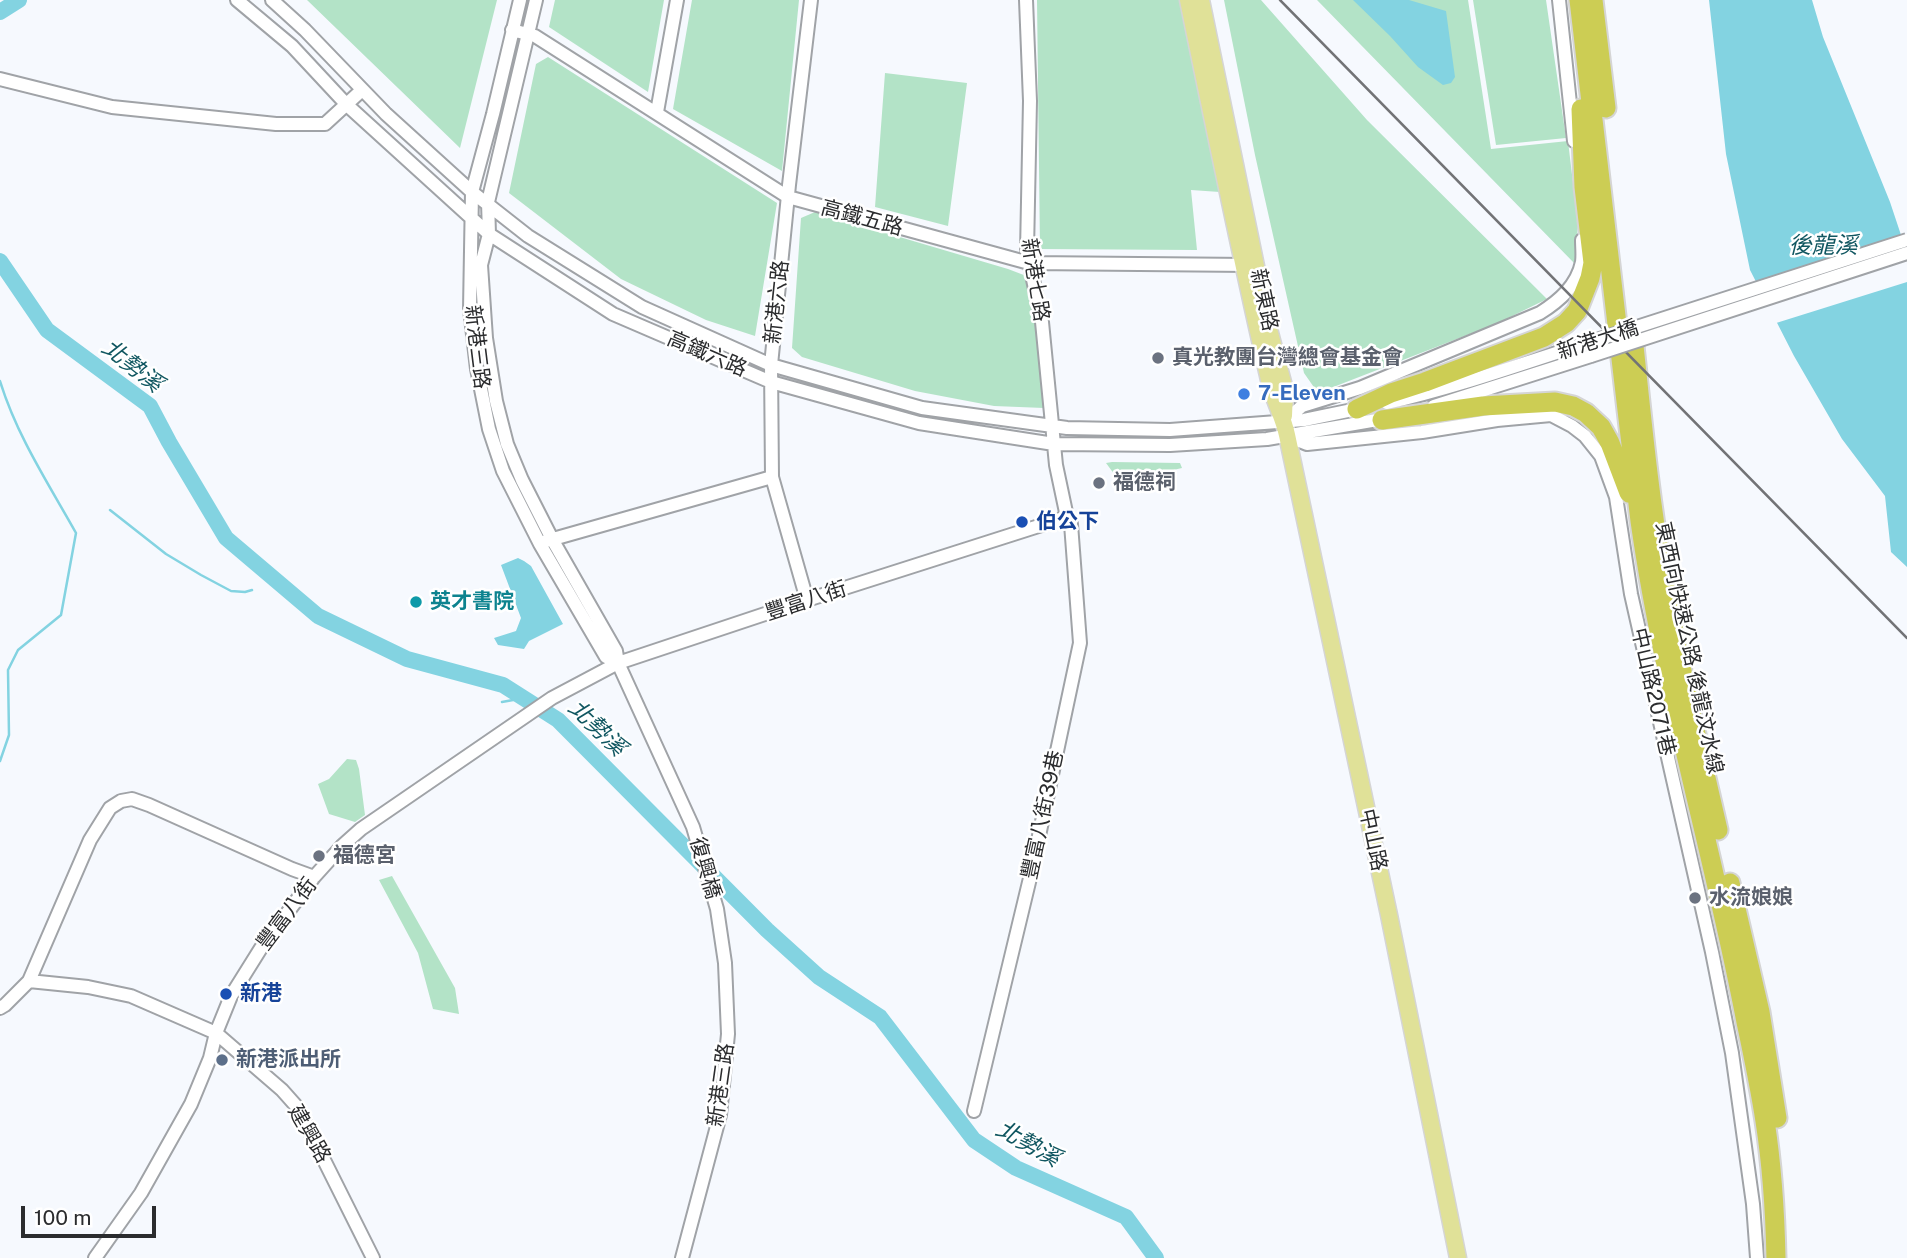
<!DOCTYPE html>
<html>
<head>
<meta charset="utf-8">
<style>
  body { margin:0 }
  #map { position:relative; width:1907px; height:1258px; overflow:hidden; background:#f6f9fe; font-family:"Public Sans",sans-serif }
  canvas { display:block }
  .scale { position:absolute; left:21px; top:1206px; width:135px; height:32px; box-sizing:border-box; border:4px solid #2b2c2e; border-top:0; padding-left:9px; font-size:21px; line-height:24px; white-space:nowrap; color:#2b2c2e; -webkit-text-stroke:5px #fff; paint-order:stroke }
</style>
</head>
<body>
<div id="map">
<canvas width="1907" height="1258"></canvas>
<div class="scale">100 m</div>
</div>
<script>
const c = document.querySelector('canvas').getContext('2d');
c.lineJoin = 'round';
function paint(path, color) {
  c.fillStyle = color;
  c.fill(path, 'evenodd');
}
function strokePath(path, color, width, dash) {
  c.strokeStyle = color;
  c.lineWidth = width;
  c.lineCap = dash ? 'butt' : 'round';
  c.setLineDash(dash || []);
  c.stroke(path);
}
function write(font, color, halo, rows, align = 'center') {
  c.font = font + ' "Public Sans","Noto Sans TC",sans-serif';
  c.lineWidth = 5;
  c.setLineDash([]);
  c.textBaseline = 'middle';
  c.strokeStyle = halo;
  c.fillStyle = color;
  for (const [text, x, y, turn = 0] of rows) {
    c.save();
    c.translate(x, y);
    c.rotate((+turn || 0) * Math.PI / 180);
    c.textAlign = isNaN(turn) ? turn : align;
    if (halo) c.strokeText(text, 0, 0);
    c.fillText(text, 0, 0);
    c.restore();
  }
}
const green = new Path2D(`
  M307,0H497L460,148Z
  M555,0H664L648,92L549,27Z
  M692,0H799L782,171L673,109Z
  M1037,0H1180L1220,192L1191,190L1197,250L1040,249Z
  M1224,0H1261L1367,120L1547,299L1498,323L1318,393L1304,373L1255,155Z
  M1317,0H1468L1491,149L1568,141L1578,225L1575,264Z
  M1473,0H1546L1566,138L1496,145Z
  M548,57L777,203L755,336L706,320L621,279L509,193L536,64Z
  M885,73L967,83L948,226L875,207Z
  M815,212L1008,269L1029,277L1044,382V408L994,406L915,391L802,357L792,348L801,218Z
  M1112,462L1180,463L1182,468L1120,482L1106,463Z
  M347,759L356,760L359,769L365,815L355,822L329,814L318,784L329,779Z
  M392,876L455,988L459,1014L433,1009L418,953L379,880Z`);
const water = new Path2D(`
  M1353,0H1409L1446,11L1455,77L1451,83L1443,85L1418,67L1390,36Z
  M1709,0H1812L1823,37L1890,202L1907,253V567L1891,552L1885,496L1842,439L1794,356L1750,270L1726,154Z
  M518,558L524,561L531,566L563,624L529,641L524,649L498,645L494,638L516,631L521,618L501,565Z`);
const pier = new Path2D(`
  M1907,247V282L1773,324L1758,294Z`);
const stream = new Path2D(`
  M0,381C17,436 48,483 76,533L61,615L18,650L8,670L9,735L0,761
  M110,510L166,554L201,575L231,591L245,592L252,590
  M502,702L524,698`);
const river = new Path2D(`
  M0,12L19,0
  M0,261L47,330L150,406L169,442L226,538L318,616L407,659L503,685L558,720L767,930L819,977L880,1017L974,1140L1016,1168L1126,1217L1156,1258`);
const minor = new Path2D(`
  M237,0L292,46L347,105L489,234L613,314L771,382L919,423L1054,444L1170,445L1267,439L1389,418
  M272,0L305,30L386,114L472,192L528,236L642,307L771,365L922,408L1067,428L1170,430L1304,420L1362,408
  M520,0L493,114L472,192L470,309L477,369L489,429L503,471L540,544L606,657L618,663
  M536,0L488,202L489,234L481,265L486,338L496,401L507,444L522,480L552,539L616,651L618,663L693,827L717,909L725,963L728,1034L720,1115L682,1258
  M1559,0L1574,141
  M512,30L535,36L788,197L1029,263L1250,265
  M0,79L112,107L276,124H325L362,90
  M657,112L677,0
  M1387,403C1455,388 1521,364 1587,343
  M1434,406L1591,356
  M1284,422L1302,406L1360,388L1540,313C1559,301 1577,286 1582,262C1583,255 1582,247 1582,240
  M1287,436L1307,444L1422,432L1497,420L1551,415L1572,426L1585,436L1601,456L1616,497L1631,594L1712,952L1732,1053L1753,1204L1757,1258
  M546,541L772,477
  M807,600L772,477L771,365L789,185L811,0
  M29,981L90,840L110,808L121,801L132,799L149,805L292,869L314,877
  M0,1008L5,1005L29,981L88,987L131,996L216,1033L282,1090L298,1108L373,1258
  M974,1111L1030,878L1080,643L1071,524L1067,517L1056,465L1042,322L1027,251L1030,101L1026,0
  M95,1258L141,1193L191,1104L210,1058L216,1033L231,996L261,948L314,877L342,846L361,829L552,698L618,663L807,600L1067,517`);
const major = new Path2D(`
  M1188,0C1214,127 1240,254 1269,380C1273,399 1283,416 1287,435L1389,915L1458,1258
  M1201,0L1269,329L1285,390L1284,416`);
const highway = new Path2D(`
  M1579,0L1640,521C1664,690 1714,854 1746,1022C1753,1055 1760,1088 1765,1121C1772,1166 1775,1212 1776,1258
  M1593,0L1606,108
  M1634,346C1642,420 1649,495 1662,569C1677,656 1698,743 1718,830
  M1357,409L1391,393L1425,382L1544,337L1566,323L1577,311L1590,278L1593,263L1584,187L1581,109
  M1382,420L1483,406L1555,402L1573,406L1586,413L1601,427L1610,443L1629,493
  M1730,883L1760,1012L1777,1118`);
const rail = new Path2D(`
  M1280,0L1907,638`);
const minorBridge = new Path2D(`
  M1587,343L1907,240
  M1591,356L1907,253`);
const markers = [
  [1158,358,7,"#6b7280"],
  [1244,394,7,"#3f7fe0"],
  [1099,483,7,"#6b7280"],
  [1022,522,7,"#1a4fb4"],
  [416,602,7,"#0f9aa8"],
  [319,856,7,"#6b7280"],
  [1695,898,7,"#6b7280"],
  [226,994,7,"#1a4fb4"],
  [222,1060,7,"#5c6f8a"]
];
const streetNames = [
  ["高鐵五路",862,218,15],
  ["新港七路",1035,280,81],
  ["新東路",1264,300,78],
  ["新港六路",777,302,-84],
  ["新港大橋",1598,340,-18],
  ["新港三路",477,347,83],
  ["高鐵六路",707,354,23],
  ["豐富八街",806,601,-18],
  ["東西向快速公路 後龍汶水線",1689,648,78],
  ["中山路2071巷",1653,692,77],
  ["豐富八街39巷",1043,815,-78],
  ["中山路",1373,840,78],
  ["復興橋",705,868,74],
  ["豐富八街",287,914,-53],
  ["新港三路",721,1085,-82],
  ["建興路",309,1134,60]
];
const worshipNames = [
  ["真光教團台灣總會基金會",1172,358],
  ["福德祠",1113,483],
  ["福德宮",333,856],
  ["水流娘娘",1709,898]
];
const shopNames = [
  ["7-Eleven",1258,394]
];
const transitNames = [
  ["伯公下",1036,522],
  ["新港",240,994]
];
const cultureNames = [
  ["英才書院",430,602]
];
const serviceNames = [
  ["新港派出所",236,1060]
];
const waterNames = [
  ["後龍溪",1823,246],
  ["北勢溪",132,366,38],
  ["北勢溪",597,728,44],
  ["北勢溪",1028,1144,29]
];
paint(green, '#b3e3c7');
paint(water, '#83d3e1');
paint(pier, '#f6f9fe');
strokePath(stream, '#83d3e1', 2.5);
strokePath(river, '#83d3e1', 16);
strokePath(minor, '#a0a3a7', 16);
strokePath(major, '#d5d5d5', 19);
strokePath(highway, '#d5d5d5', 23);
strokePath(minor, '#fff', 12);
strokePath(major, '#e0e198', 16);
strokePath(highway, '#cccd54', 19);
strokePath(rail, '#727376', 2.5);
strokePath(minorBridge, '#a0a3a7', 16, []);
strokePath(minorBridge, '#fff', 12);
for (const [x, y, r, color] of markers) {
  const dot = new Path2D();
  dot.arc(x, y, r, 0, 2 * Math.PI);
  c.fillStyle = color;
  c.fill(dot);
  strokePath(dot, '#fff', 2.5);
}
write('21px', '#2b2c2e', '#fff', streetNames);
write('bold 21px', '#5b616d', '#fff', worshipNames, 'left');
write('bold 21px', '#366cbe', '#fff', shopNames, 'left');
write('bold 21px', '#164399', '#fff', transitNames, 'left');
write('bold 21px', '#0d838f', '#fff', cultureNames, 'left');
write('bold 21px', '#4e5e75', '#fff', serviceNames, 'left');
write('italic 23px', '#115761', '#fff', waterNames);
</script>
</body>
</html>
